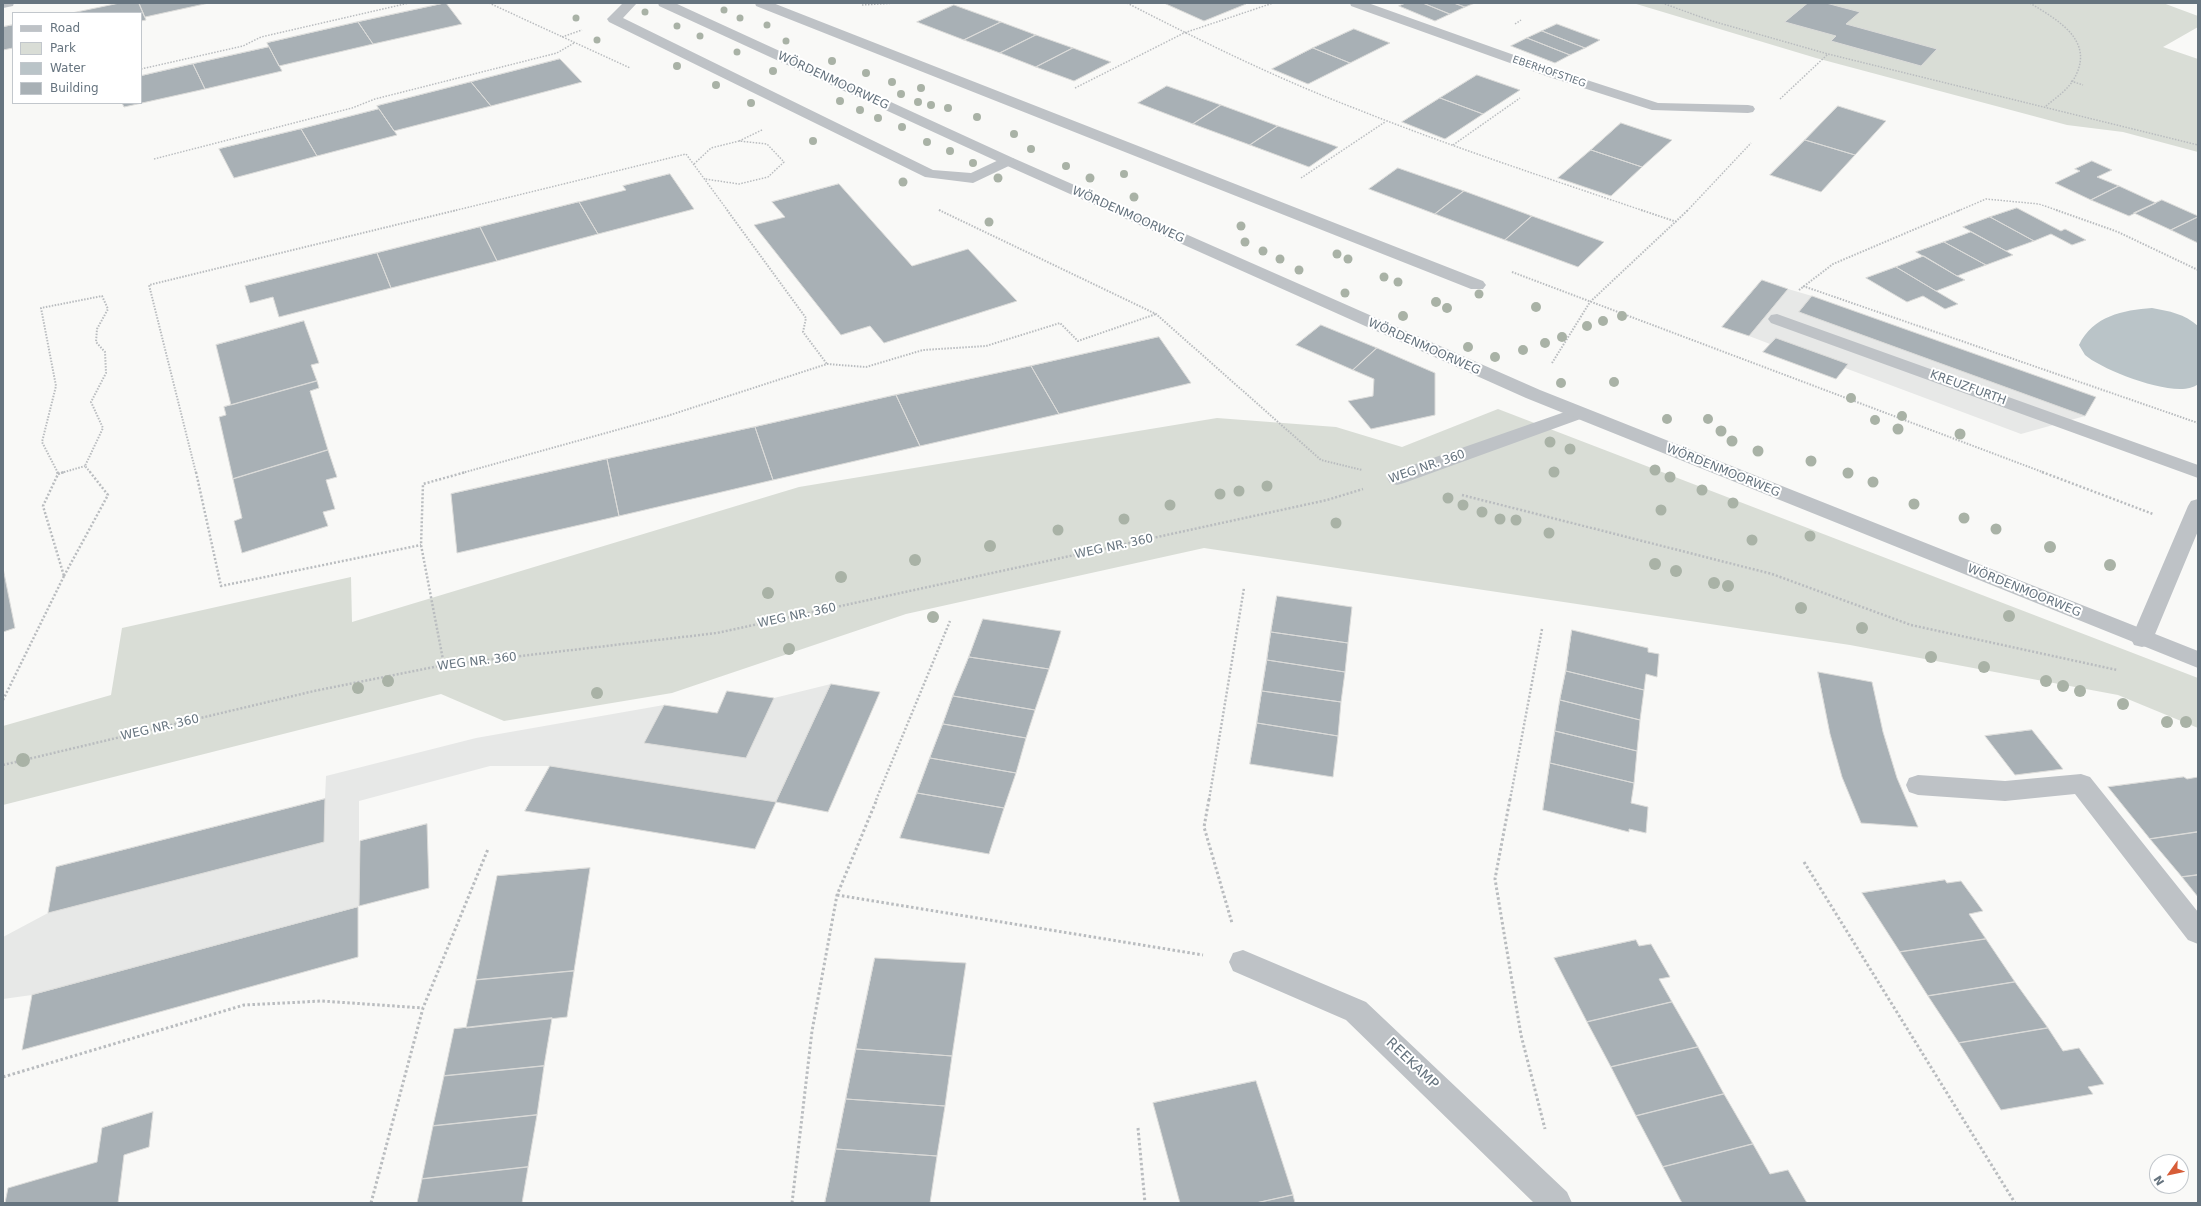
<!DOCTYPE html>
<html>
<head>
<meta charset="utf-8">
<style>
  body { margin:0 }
  #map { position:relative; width:2201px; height:1206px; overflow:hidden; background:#f9f9f7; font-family:"DejaVu Sans",sans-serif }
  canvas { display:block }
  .frame { position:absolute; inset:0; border:4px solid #66747f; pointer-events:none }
  .legend { position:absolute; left:12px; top:12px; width:130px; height:92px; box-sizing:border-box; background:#fff; border:1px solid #c2c7cc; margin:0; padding:5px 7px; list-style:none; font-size:12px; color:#66747f }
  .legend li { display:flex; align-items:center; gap:8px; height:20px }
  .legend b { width:20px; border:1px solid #c2c7cc }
  .north { position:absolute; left:2149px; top:1154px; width:40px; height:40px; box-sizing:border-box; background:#fff; border:1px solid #c2c7cc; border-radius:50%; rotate:237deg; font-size:11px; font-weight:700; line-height:16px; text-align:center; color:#66747f }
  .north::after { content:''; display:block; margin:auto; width:14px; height:18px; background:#d75d38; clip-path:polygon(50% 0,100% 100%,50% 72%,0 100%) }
</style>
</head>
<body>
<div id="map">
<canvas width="2201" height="1206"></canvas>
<div class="frame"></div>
<ul class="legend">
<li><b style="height:5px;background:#bec2c6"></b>Road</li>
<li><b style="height:11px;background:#d9ddd6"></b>Park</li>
<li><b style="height:11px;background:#bac4c8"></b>Water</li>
<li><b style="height:11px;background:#a8b0b5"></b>Building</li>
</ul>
<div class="north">N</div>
</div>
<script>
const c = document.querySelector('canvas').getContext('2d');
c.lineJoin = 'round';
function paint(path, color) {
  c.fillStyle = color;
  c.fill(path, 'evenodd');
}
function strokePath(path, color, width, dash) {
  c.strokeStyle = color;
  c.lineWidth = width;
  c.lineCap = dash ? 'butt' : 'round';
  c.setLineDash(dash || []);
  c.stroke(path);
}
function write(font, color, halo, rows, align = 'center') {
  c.font = font + ' "DejaVu Sans",sans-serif';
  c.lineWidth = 4;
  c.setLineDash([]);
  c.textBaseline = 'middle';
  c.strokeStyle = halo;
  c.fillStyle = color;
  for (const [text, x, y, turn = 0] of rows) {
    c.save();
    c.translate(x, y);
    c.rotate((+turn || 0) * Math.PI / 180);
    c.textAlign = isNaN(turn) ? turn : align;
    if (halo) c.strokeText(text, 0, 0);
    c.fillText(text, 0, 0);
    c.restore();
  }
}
const built = new Path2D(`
  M1788,289L1812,296L1799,312L2085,416L2021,434L1845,368L1847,364L1776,338L1770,344L1749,336Z
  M831,684L776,802L550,766H490L359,801V906L32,995L3,999V937L48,913L323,842L326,776L476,738L664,705L645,743L745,758L774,698Z`);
const green = new Path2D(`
  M1633,3H2163L2198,16V27L2163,47L2198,59V152L2123,132L2067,125L1816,58Z
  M1498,409L2198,678V728L2118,695L1850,645L1204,548L906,614L672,693L504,721L441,694L3,805V726L111,695L122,628L351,577L352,622L799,487L1217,418L1336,427L1402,447Z`);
const water = new Path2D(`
  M2152,308C2169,311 2185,314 2198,326V384C2179,401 2102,370 2085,355C2083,352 2081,348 2079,345C2093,316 2123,310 2152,308Z`);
const building = new Path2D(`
  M120,3H139L146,20L141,21V13H72Z
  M139,3H209L145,17Z
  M446,3L462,24L373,44L358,22Z
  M1169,3H1243L1246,4L1204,21L1166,4Z
  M1406,3H1423L1450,14L1435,21L1399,6Z
  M1423,3H1454L1465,7L1450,14Z
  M1454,3H1475L1465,7Z
  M1808,3H1826L1860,12L1846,24L1937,49L1921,66L1831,41L1836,36L1785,22Z
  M954,5L1001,22L964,40L917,22Z
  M358,22L373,44L279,66L267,43Z
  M1001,22L1036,35L1000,53L964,40Z
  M1557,24L1600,40L1585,48L1542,31Z
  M13,25V48L3,50V27Z
  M1354,29L1390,43L1350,63L1313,48Z
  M1542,31L1585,48L1570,55L1527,38Z
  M1036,35L1073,48L1036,67L1000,53Z
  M1527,38L1570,55L1555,63L1511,46Z
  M269,47L282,71L205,89L193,64Z
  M1073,48L1111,62L1074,81L1036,67Z
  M1313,48L1350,63L1308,84L1272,69Z
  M560,59L582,82L491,106L471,82Z
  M193,64L205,89L124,107L122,103H141V76Z
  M1477,75L1520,90L1483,114L1440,98Z
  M471,82L491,106L394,131L377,106Z
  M1167,86L1221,105L1193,124L1138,103Z
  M1440,98L1483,114L1445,139L1402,122Z
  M1221,105L1278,126L1250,145L1193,124Z
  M1838,106L1886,121L1855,155L1805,140Z
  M379,109L397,135L317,156L301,129Z
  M1621,123L1672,140L1642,167L1591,150Z
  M1278,126L1338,147L1309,167L1250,145Z
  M301,129L317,156L234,178L219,149Z
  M1805,140L1855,155L1821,192L1770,175Z
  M1591,150L1642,167L1611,196L1558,178Z
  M2092,161L2112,170L2097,177L2119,186L2091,200L2055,183L2080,171L2075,169Z
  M1398,168L1464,191L1435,214L1369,189Z
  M670,174L694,209L598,234L579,202L626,190L623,186Z
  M839,184L912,266L968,249L1017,301L884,343L870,326L841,335L754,225L785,217L772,202Z
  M2119,186L2156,203L2129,216L2091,200Z
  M1464,191L1532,216L1505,240L1435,214Z
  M2162,200L2198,216V217L2171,230L2134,213Z
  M579,202L598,234L497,261L480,227Z
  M2017,208L2061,231L2065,229L2086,240L2072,245L2051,234L2034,241L1990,217Z
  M1532,216L1604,242L1578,267L1505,240Z
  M1990,217L2034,241L2006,251L1963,227Z
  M2198,217V243L2171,230Z
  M480,227L497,261L391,288L377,253Z
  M1971,232L2006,251L2013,255L1986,265L1944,242Z
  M1944,242L1986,265L1957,276L1916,252Z
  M377,253L391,288L279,317L273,297L250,303L245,286Z
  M1924,256L1957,276L1965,280L1936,291L1896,267Z
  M1896,267L1936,291L1958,304L1945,309L1923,296L1907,302L1866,278Z
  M1762,280L1788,289L1749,336L1722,327Z
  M1812,296L2096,397L2085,416L1799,312Z
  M304,321L319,363L311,365L317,381L231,405L216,345Z
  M1321,325L1377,348L1353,370L1296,345Z
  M1159,337L1191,383L1059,414L1031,366Z
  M1776,338L1848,364L1836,379L1763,352Z
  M1377,348L1435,373V415L1371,429L1348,401L1373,396L1374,379L1353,370Z
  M1031,366L1059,414L920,446L896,395Z
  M317,381L319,388L310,391L328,450L233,479L219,417L226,415L224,407Z
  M896,395L920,446L773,480L755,427Z
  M755,427L773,480L619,516L607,459Z
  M328,450L337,477L326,480L335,509L323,512L328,526L242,553L234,521L242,518L233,479Z
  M607,459L619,516L457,553L451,494Z
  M3,568L15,628L3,632Z
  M1277,596L1352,607L1348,643L1271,632Z
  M983,619L1061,631L1049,669L969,657Z
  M1572,630L1648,648V652L1659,654L1657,677L1646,674L1644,690L1566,671Z
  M1271,632L1348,643L1345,672L1267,660Z
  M969,657L1049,669L1035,710L953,696Z
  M1267,660L1345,672L1341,702L1262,691Z
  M1566,671L1644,690L1640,720L1560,700Z
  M1818,672L1872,682L1883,732L1897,778L1918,827L1861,823L1842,777L1830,734Z
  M831,684L880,692L828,812L776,802Z
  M727,691L774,698L746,758L644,743L664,705L717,713Z
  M1262,691L1341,702L1338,736L1257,723Z
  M953,696L1035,710L1026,738L943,724Z
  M1560,700L1640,720L1637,751L1555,731Z
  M1257,723L1338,736L1333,777L1250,764Z
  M943,724L1026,738L1016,773L930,758Z
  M2032,730L2063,769L2015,775L1985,736Z
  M1555,731L1637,751L1634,783L1550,763Z
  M930,758L1016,773L1004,808L917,793Z
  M1550,763L1634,783L1631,803L1648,807L1646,833L1629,829V832L1543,810Z
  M550,766L776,802L755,849L525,811Z
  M2184,777L2187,779L2198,777V832L2150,839L2108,787Z
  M917,793L1004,808L989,854L900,838Z
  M325,799L324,842L48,913L56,867Z
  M427,824L429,888L359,906L360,841Z
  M2198,832V875L2182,877L2150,839Z
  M590,868L574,971L476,980L497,876Z
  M2198,875V897L2182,877Z
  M1945,880L1947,883L1961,881L1983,911L1969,914L1986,939L1900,952L1862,893Z
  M358,907V957L22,1050L32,995Z
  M1986,939L2015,982L1928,996L1900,952Z
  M1636,940L1639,946L1651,944L1670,977L1659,979L1672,1002L1587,1022L1554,958Z
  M875,958L966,963L952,1056L856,1049Z
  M574,971L567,1017L466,1028L476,980Z
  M2015,982L2048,1028L1959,1043L1928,996Z
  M1672,1002L1698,1047L1611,1067L1587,1022Z
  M552,1018L544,1066L444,1076L454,1029Z
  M2048,1028L2063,1051L2079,1048L2104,1084L2088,1087L2093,1094L2001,1110L1959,1043Z
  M1698,1047L1724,1094L1636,1116L1611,1067Z
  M856,1049L952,1056L945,1106L846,1099Z
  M544,1066L537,1115L433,1126L444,1076Z
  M1256,1081L1293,1195L1256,1203H1180L1153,1103Z
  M1724,1094L1753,1144L1663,1167L1636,1116Z
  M846,1099L945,1106L937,1156L836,1149Z
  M153,1112L149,1147L124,1155L118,1203H5L8,1188L97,1162L102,1128Z
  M537,1115L528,1167L422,1179L433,1126Z
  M1753,1144L1770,1174L1788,1170L1807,1203H1682L1663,1167Z
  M836,1149L937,1156L930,1203H825Z
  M528,1167L522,1203H417L422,1179Z
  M1293,1195L1295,1203H1256Z`);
const pathFar3 = new Path2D(`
  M489,3L630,68
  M1127,3C1201,41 1276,78 1354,108C1449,146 1547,178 1644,211
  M1662,3L1712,21L1828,54L2198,145
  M2030,3C2059,21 2098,42 2072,82C2065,92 2054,99 2045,107
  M862,5L896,3
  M1515,24L1521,20
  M562,37L582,30
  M141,69L243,46L261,37L409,3
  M2071,81L2083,85
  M1075,88L1184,33L1273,3
  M1780,99L1828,54
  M739,141L762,130
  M1453,145L1520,98
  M154,159L352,108L375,99L557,53L574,43
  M694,164L711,148L739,141L767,144L784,162L768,177L739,184L705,179
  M1301,178L1385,122
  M939,210L941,211
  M453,211L686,154L728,211
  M1687,211L1751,143
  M1958,211L1986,199L2039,204L2059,211`);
const pathFar2 = new Path2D(`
  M727,210L806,318L803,332L827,364
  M939,210L1156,314L1321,460L1362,470
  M1641,210L1677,222
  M2056,210L2118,232L2198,270
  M1512,272L2045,473
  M1803,286L2198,423
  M1799,290L1833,264L1960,210
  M1552,363L1590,302L1688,210
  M58,473L42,442L56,386L41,308L102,296L108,309L97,329L96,342L105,352L106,373L91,402L103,428L85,466L91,473
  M61,473L85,466
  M196,473L149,285L457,210
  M462,473L667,416L827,364L866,367L923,350L986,346L1060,323L1078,341L1156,314`);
const pathFar1 = new Path2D(`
  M57,472L58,474L43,506L64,576
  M196,472L221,586L421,545
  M2042,472L2153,514
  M58,474L64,472
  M1462,495L1772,574L1911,625L2117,670
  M64,576L108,495L90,472
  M444,665L421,545L423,484L466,472
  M3,700L64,576
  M3,765L314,691L444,665L717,633L1327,500L1363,489
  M876,800L950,621
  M1209,800L1244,588
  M1510,800L1542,629`);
const path = new Path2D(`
  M1209,799L1204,827L1232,923
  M1510,799L1495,879L1521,1035L1545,1129
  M1804,862L2015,1203
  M837,895L1203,955
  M3,1077L244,1005L322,1001L423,1008
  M1138,1128L1145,1203
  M371,1203L423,1008L488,849
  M792,1203L812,1031L837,895L877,799`);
const lane = new Path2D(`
  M623,3H637L623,18L933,170L971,173L1003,158H1013L1016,161L1013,164L973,183L925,177L609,22L607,19Z
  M755,3H773L1483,281L1486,285L1483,289H1471L756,6Z
  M1777,314L2198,465V478L1771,323L1768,319L1771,315Z
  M1579,407L1586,409L1589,413L1586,417L1404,483L1397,485L1390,483L1387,478L1390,473Z
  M2198,499V531L2153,639L2150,645L2142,647L2134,645L2131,639L2188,506L2191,501Z
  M2081,774L2090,777L2198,912V944L2188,940L2075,794L2005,801L1918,795L1909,792L1906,785L1909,778L1918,775L2005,781Z`);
const street = new Path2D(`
  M3,3H14L13,6L3,8Z
  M658,3H675L1013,158L1540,390L2198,651V668L1526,398L1003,164L659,6Z
  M1350,3H1368L1559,71L1658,103L1748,105L1753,106L1755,109L1753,112L1748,113L1652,110L1549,77L1351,6Z
  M1243,950L1366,1002L1567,1192L1572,1203H1534L1346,1020L1233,971L1229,962L1233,953Z`);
const trees = [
  [724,10,3.5],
  [645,12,3.5],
  [576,18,3.5],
  [740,18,3.5],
  [767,25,3.5],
  [677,26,3.5],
  [700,36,3.5],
  [597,40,3.5],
  [786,41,3.5],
  [737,52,3.5],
  [832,61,4],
  [677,66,4],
  [773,71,4],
  [866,73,4],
  [892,82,4],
  [716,85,4],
  [921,88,4],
  [901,94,4],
  [840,101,4],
  [918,102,4],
  [751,103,4],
  [931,105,4],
  [948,108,4],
  [860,110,4],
  [977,117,4],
  [878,118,4],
  [902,127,4],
  [1014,134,4],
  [813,141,4],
  [927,142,4],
  [1031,149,4],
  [950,151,4],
  [973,163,4],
  [1066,166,4],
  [1124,174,4],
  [998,178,4.5],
  [1090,178,4.5],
  [903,182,4.5],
  [1134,197,4.5],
  [989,222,4.5],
  [1241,226,4.5],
  [1245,242,4.5],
  [1263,251,4.5],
  [1337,254,4.5],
  [1280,259,4.5],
  [1348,259,4.5],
  [1299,270,4.5],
  [1384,277,4.5],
  [1398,282,4.5],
  [1345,293,4.5],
  [1479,294,4.5],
  [1436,302,5],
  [1536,307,5],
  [1447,308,5],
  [1403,316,5],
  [1622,316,5],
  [1603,321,5],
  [1587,326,5],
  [1562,337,5],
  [1545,343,5],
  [1468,347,5],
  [1523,350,5],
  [1495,357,5],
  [1614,382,5],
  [1561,383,5],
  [1851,398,5],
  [1902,416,5],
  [1667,419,5],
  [1708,419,5],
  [1875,420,5],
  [1898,429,5.5],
  [1721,431,5.5],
  [1960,434,5.5],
  [1732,441,5.5],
  [1550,442,5.5],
  [1570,449,5.5],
  [1758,451,5.5],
  [1811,461,5.5],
  [1655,470,5.5],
  [1554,472,5.5],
  [1848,473,5.5],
  [1670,477,5.5],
  [1873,482,5.5],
  [1267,486,5.5],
  [1702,490,5.5],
  [1239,491,5.5],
  [1220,494,5.5],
  [1448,498,5.5],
  [1733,503,5.5],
  [1914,504,5.5],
  [1170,505,5.5],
  [1463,505,5.5],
  [1661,510,5.5],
  [1482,512,5.5],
  [1964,518,5.5],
  [1124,519,5.5],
  [1500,519,5.5],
  [1516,520,5.5],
  [1336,523,5.5],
  [1996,529,5.5],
  [1058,530,5.5],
  [1549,533,5.5],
  [1810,536,5.5],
  [1752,540,5.5],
  [990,546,6],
  [2050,547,6],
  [915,560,6],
  [1655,564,6],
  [2110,565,6],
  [1676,571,6],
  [841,577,6],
  [1714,583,6],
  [1728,586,6],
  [768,593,6],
  [1801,608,6],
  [2009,616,6],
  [933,617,6],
  [1862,628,6],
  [789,649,6],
  [1931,657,6],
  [1984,667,6],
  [388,681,6],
  [2046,681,6],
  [2063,686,6],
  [358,688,6],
  [2080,691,6],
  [597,693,6],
  [2123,704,6],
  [2167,722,6],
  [2186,722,6],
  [23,760,7]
];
const farStreetnames = [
  ["EBERHOFSTIEG",1549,72,19]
];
const streetNames = [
  ["WÖRDENMOORWEG",833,81,25],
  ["WÖRDENMOORWEG",1128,215,24],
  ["WÖRDENMOORWEG",1424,347,24],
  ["KREUZFURTH",1968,388,20],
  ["WEG NR. 360",1427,467,-19],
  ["WÖRDENMOORWEG",1723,471,22],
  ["WEG NR. 360",1114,547,-12],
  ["WÖRDENMOORWEG",2024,591,22],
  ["WEG NR. 360",797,616,-12],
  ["WEG NR. 360",477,662,-7],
  ["WEG NR. 360",160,728,-13]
];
const nearStreetnames = [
  ["REEKAMP",1412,1064,44]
];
paint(built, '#e7e8e7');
paint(green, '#d9ddd6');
paint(water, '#bac4c8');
paint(building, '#a8b0b5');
strokePath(building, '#dbdbd9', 1);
strokePath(pathFar3, '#b9bcbf', 1.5, [1.5, 1.5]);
strokePath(pathFar2, '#b9bcbf', 2, [1.5, 1.5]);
strokePath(pathFar1, '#b9bcbf', 2.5, [2, 2]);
strokePath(path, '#b9bcbf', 3, [2.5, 2.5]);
paint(lane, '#bec2c6');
paint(street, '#bec2c6');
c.fillStyle = '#a9b2a6';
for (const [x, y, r] of trees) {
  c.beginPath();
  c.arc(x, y, r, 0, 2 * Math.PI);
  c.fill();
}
write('10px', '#66747f', '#fff', farStreetnames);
write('12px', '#66747f', '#fff', streetNames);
write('14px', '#66747f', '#fff', nearStreetnames);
</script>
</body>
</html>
